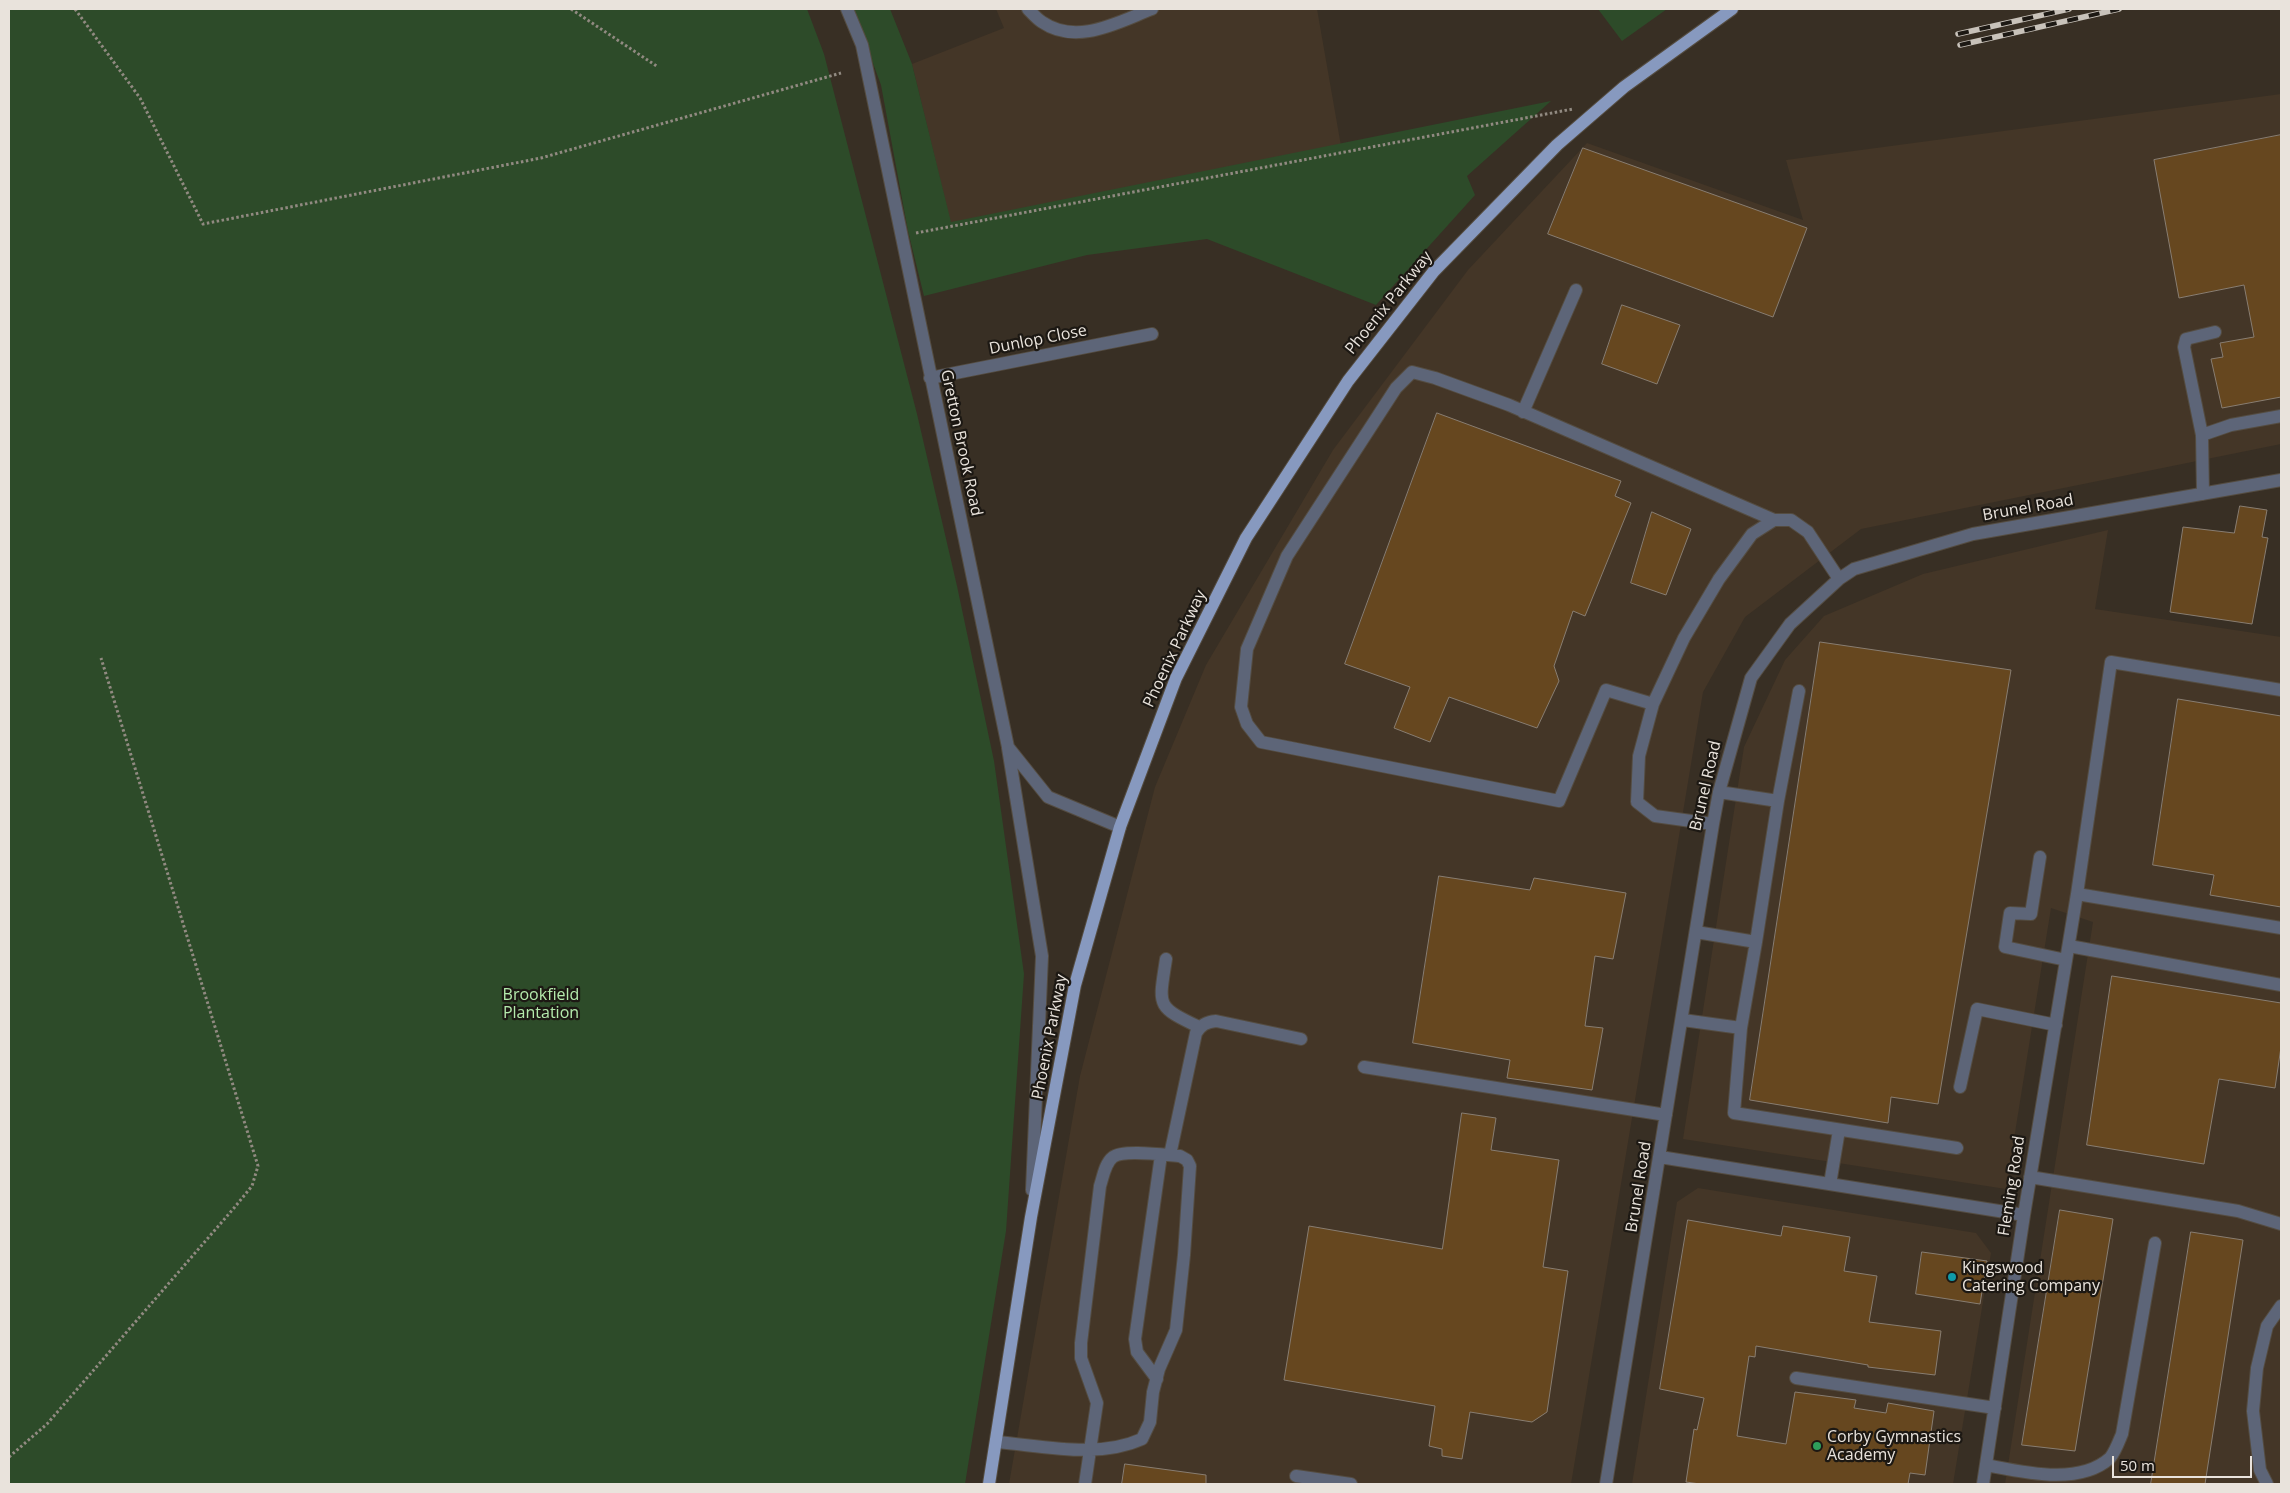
<!DOCTYPE html>
<html>
<head>
<meta charset="utf-8">
<style>
  body { margin:0 }
  #map { position:relative; width:2290px; height:1493px; overflow:hidden; background:#382f24; font-family:"Open Sans",sans-serif }
  canvas { display:block }
  .frame { position:absolute; inset:0; border:10px solid #e9e3dc; pointer-events:none }
  .scale { position:absolute; left:2112px; top:1456px; width:140px; height:22px; box-sizing:border-box; border:2px solid #e9e3dc; border-top:0; padding-left:6px; font-size:15px; line-height:18px; white-space:nowrap; color:#e9e3dc; -webkit-text-stroke:4px #1c1813; paint-order:stroke }
</style>
</head>
<body>
<div id="map">
<canvas width="2290" height="1493"></canvas>
<div class="frame"></div>
<div class="scale">50 m</div>
</div>
<script>
const c = document.querySelector('canvas').getContext('2d');
c.lineJoin = 'round';
function paint(path, color) {
  c.fillStyle = color;
  c.fill(path, 'evenodd');
}
function strokePath(path, color, width, dash) {
  c.strokeStyle = color;
  c.lineWidth = width;
  c.lineCap = dash ? 'butt' : 'round';
  c.setLineDash(dash || []);
  c.stroke(path);
}
function write(font, color, halo, rows, align = 'center') {
  c.font = font + ' "Open Sans",sans-serif';
  c.lineWidth = 4.5;
  c.setLineDash([]);
  c.textBaseline = 'middle';
  c.strokeStyle = halo;
  c.fillStyle = color;
  for (const [text, x, y, turn = 0] of rows) {
    c.save();
    c.translate(x, y);
    c.rotate((+turn || 0) * Math.PI / 180);
    c.textAlign = isNaN(turn) ? turn : align;
    if (halo) c.strokeText(text, 0, 0);
    c.fillText(text, 0, 0);
    c.restore();
  }
}
const built = new Path2D(`
  M996,9H1317L1341,146L951,225L912,64L1004,28Z
  M2281,94V444L1861,529L1745,617L1703,692L1571,1484H1009L1080,1076L1155,787L1206,665L1333,450L1468,270L1587,143L1803,220L1786,160Z
  M2108,530L2095,609L2281,637V1484H2005L2093,922L2051,908L2006,1189L1683,1139L1744,747L1785,660L1824,616L1923,574Z
  M1698,1188L1976,1233L1991,1253L1953,1484H1632L1677,1202Z`);
const green = new Path2D(`
  M9,9H807L824,54L917,414L957,586L994,761L1024,974L1006,1231L965,1484H9Z
  M853,9H890L912,64L951,222L1551,101L1467,176L1475,195L1376,305L1207,239L1087,255L924,296L908,231L881,85Z
  M1598,9H1667L1622,41Z`);
const building = new Path2D(`
  M2281,135V397L2222,408L2211,359L2223,357L2220,343L2254,337L2244,285L2179,298L2154,160Z
  M1583,148L1807,228L1773,317L1548,234Z
  M1622,305L1680,325L1657,384L1602,364Z
  M1437,413L1621,481L1615,496L1631,503L1585,616L1573,611L1554,666L1559,681L1537,728L1449,697L1430,742L1394,728L1410,687L1345,664Z
  M2240,506L2267,510L2262,537L2268,538L2252,624L2170,612L2183,527L2234,533Z
  M1652,512L1691,529L1666,595L1631,583Z
  M1820,642L2011,670L1938,1104L1891,1097L1888,1123L1750,1100Z
  M2178,699L2281,716V907L2210,895L2214,875L2153,865Z
  M1439,876L1530,890L1534,878L1626,893L1613,959L1595,956L1585,1026L1603,1028L1592,1090L1507,1078L1510,1060L1413,1043Z
  M2112,976L2281,1003V1047L2275,1088L2219,1079L2204,1164L2087,1145Z
  M1462,1113L1496,1118L1491,1150L1559,1160L1543,1267L1568,1271L1547,1412L1532,1422L1470,1412L1462,1459L1442,1456V1449L1429,1446L1435,1406L1284,1380L1309,1226L1442,1249Z
  M2060,1210L2113,1219L2075,1451L2022,1445Z
  M1688,1220L1781,1236L1783,1226L1850,1237L1844,1271L1877,1276L1869,1322L1941,1331L1935,1375L1868,1367V1365L1756,1346L1755,1357L1749,1356L1737,1436L1786,1444L1795,1392L1856,1400L1854,1408L1886,1413L1888,1403L1934,1411L1925,1475L1910,1473L1908,1484H1700L1686,1482L1694,1429L1697,1430L1704,1398L1660,1389Z
  M2191,1232L2243,1240L2205,1484H2151Z
  M1922,1252L1987,1261L1980,1304L1916,1294Z
  M1125,1464L1206,1475V1484H1122Z`);
const path = new Path2D(`
  M75,9L140,98L203,224L541,158L841,73
  M571,9L658,67
  M916,233L1573,109
  M9,1457L47,1424L234,1208L252,1186L258,1166L101,658`);
const minor = new Path2D(`
  M847,9L862,45L1008,747L1048,797L1120,827
  M1028,9C1032,13 1037,19 1042,22C1077,46 1118,22 1152,9
  M930,378L1152,334
  M1523,412L1576,290
  M2202,435L2184,347L2186,339L2215,332
  M2203,494L2202,435L2231,425L2281,416
  M2281,690L2111,662L2077,894L2281,928
  M1653,704L1606,690L1559,801L1261,742L1247,724L1241,707L1247,649L1287,556L1396,388L1412,372L1435,378L1509,405L1774,520
  M1008,748L1042,956L1032,1190
  M1719,792L1778,801
  M1713,824L1655,816L1637,802L1639,756L1653,704L1684,638L1719,579L1752,534L1774,520H1791L1808,532L1839,579
  M2040,857L2031,914L2010,913L2005,947L2066,960
  M1756,942L1778,801L1799,691
  M2069,946L2281,985
  M1166,959C1159,1006 1155,1006 1199,1027
  M1683,1020L1741,1028L1756,942L1696,932
  M1741,1028L1734,1113L1957,1148
  M1364,1067L1666,1115
  M1960,1087L1977,1009L2056,1025
  M1170,1155L1196,1033C1201,1025 1206,1022 1216,1021L1301,1039
  M1660,1157L2024,1215
  M2030,1177L2238,1211L2281,1224
  M1830,1184L1839,1130
  M1796,1378L1995,1408
  M1157,1379L1137,1352L1135,1339L1161,1155
  M997,1442C1044,1446 1098,1459 1142,1439L1150,1422L1153,1392L1159,1369L1176,1330L1184,1255L1190,1166L1187,1160L1180,1156C1166,1155 1123,1149 1113,1157C1105,1163 1103,1177 1100,1186L1081,1343V1358L1097,1403L1085,1484
  M1986,1465C2023,1472 2079,1486 2110,1458C2115,1452 2119,1441 2122,1434L2155,1243
  M1296,1476L1351,1484
  M1606,1484L1713,824L1719,792L1751,678L1790,624L1839,579L1854,569L1973,534L2281,480
  M1983,1484L2024,1215L2077,894
  M2267,1484L2260,1470L2253,1411L2257,1368L2267,1326L2281,1306`);
const major = new Path2D(`
  M989,1484L1031,1217L1075,985L1120,827L1176,678L1246,538L1348,381L1434,271L1557,145L1624,87L1732,9`);
const rail = new Path2D(`
  M1958,34L2069,9
  M1960,45L2119,9`);
const markers = [
  [1952,1277,5,"#0f9aa8"],
  [1817,1446,5,"#2e9e5b"]
];
const streetNames = [
  ["Phoenix Parkway",1389,303,-51],
  ["Dunlop Close",1038,340,-11],
  ["Gretton Brook Road",961,443,78],
  ["Brunel Road",2028,508,-10],
  ["Phoenix Parkway",1175,649,-65],
  ["Brunel Road",1706,786,-77],
  ["Phoenix Parkway",1050,1037,-79],
  ["Fleming Road",2012,1186,-81],
  ["Brunel Road",1639,1187,-81]
];
const parkNames = [
  ["Brookfield",541,995],
  ["Plantation",541,1013]
];
const poiNames = [
  ["Kingswood",1962,1268],
  ["Catering Company",1962,1286],
  ["Corby Gymnastics",1827,1437],
  ["Academy",1827,1455]
];
paint(built, '#443627');
paint(green, '#2d4b29');
paint(building, '#66471f');
strokePath(building, '#887d71', 1);
strokePath(minor, '#544c41', 14);
strokePath(major, '#544c41', 14);
strokePath(path, '#918a81', 3, [2.5, 2.5]);
strokePath(minor, '#5d6578', 12);
strokePath(major, '#8799bf', 12);
strokePath(rail, '#c8c2ba', 5.5);
strokePath(rail, '#1c1813', 4, [11]);
for (const [x, y, r, color] of markers) {
  const dot = new Path2D();
  dot.arc(x, y, r, 0, 2 * Math.PI);
  c.fillStyle = color;
  c.fill(dot);
  strokePath(dot, '#1c1813', 2);
}
write('16px', '#e9e3dc', '#1c1813', streetNames);
write('16px', '#b4eaac', '#1c1813', parkNames);
write('16px', '#e9e3dc', '#1c1813', poiNames, 'left');
</script>
</body>
</html>
